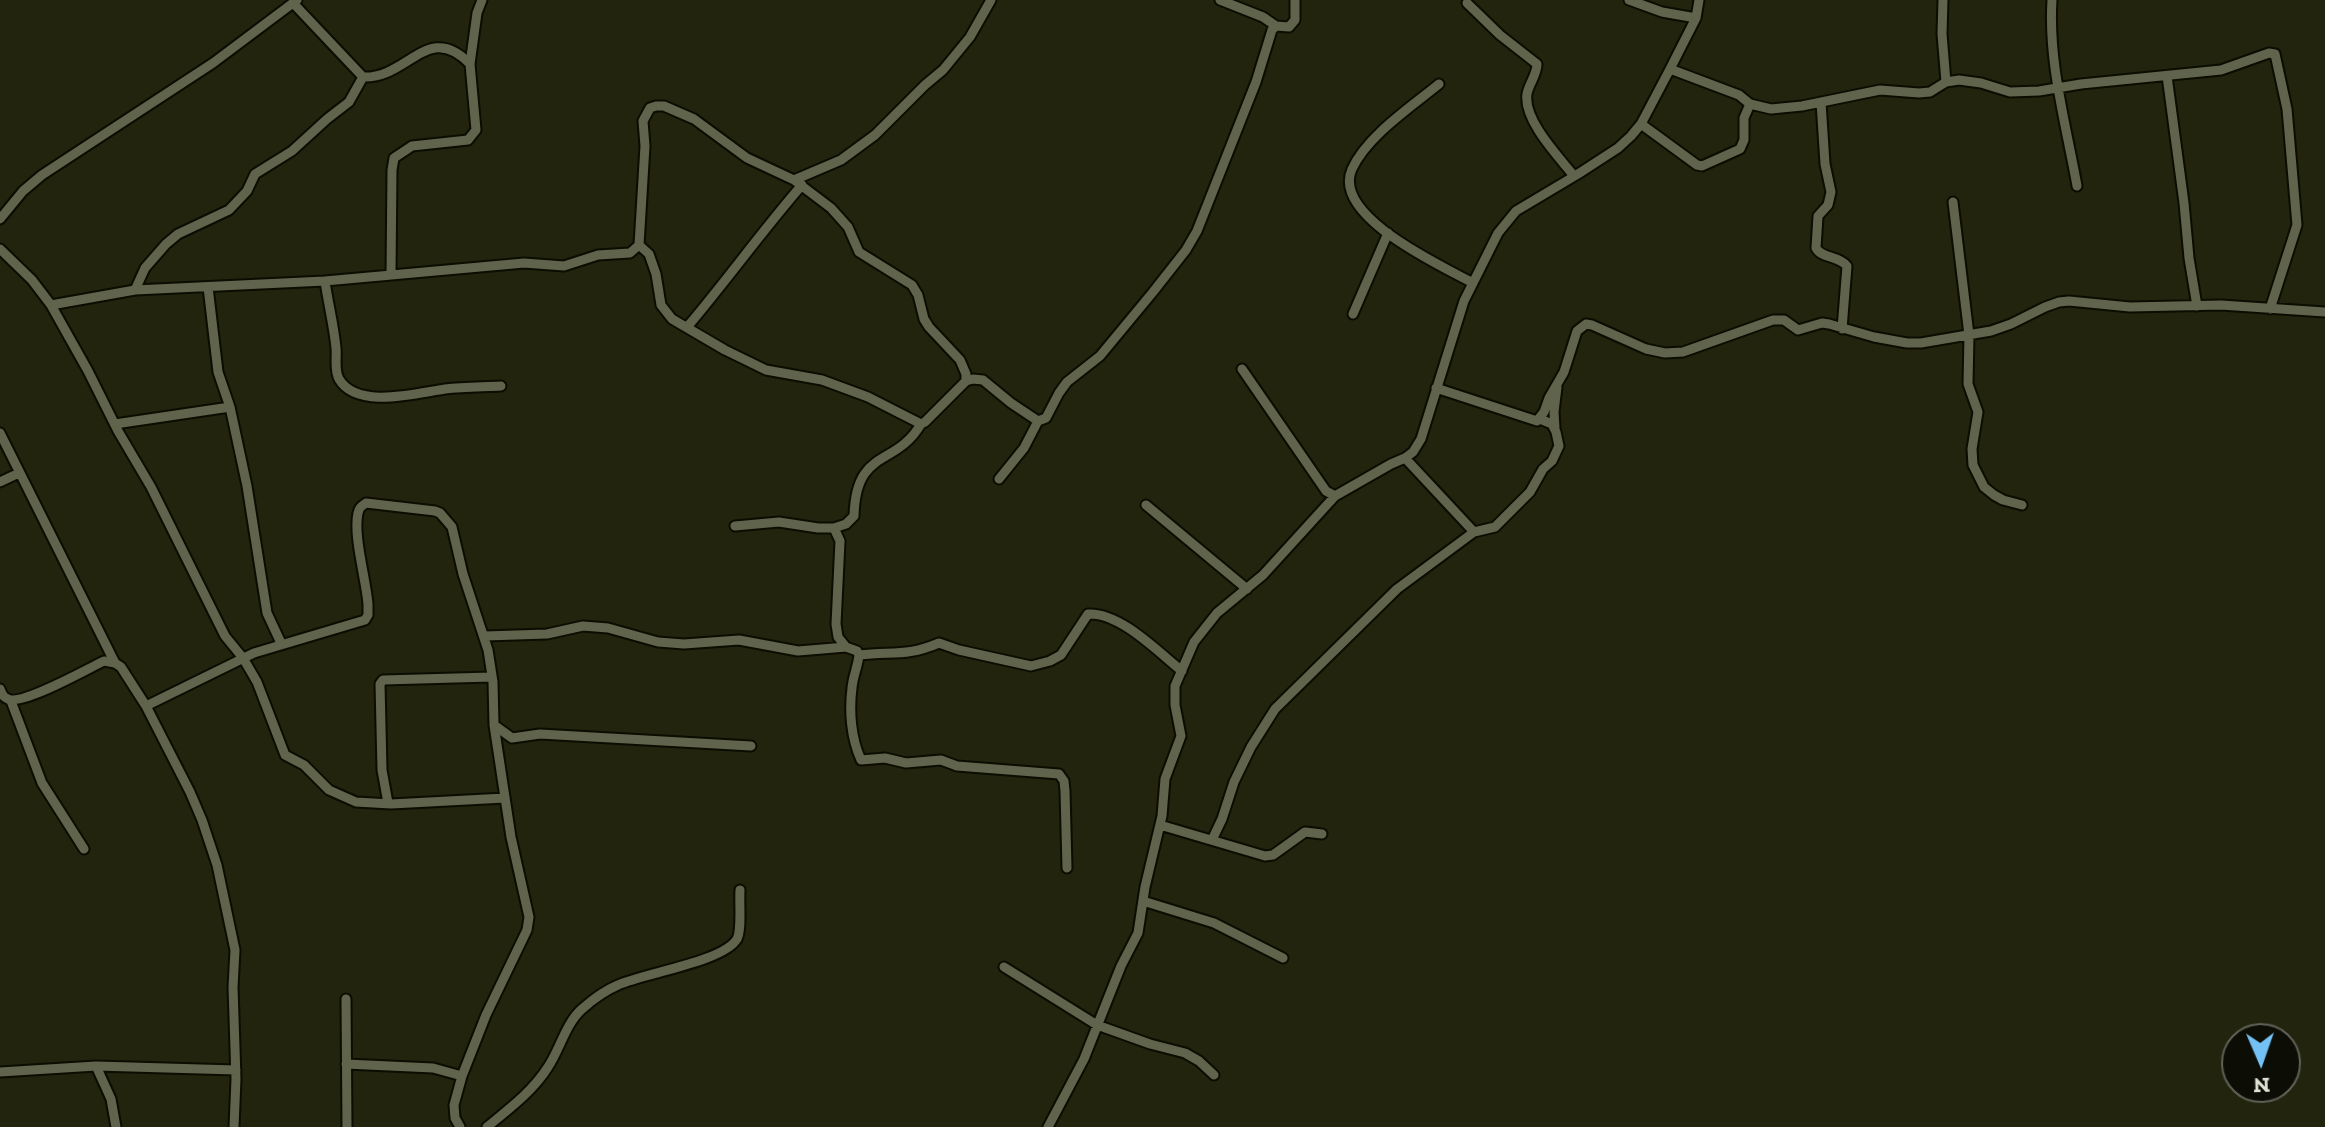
<!DOCTYPE html>
<html>
<head>
<meta charset="utf-8">
<style>
  body { margin:0 }
  #map { position:relative; width:2325px; height:1127px; overflow:hidden; background:#22240e; font-family:"Zilla Slab",serif }
  canvas { display:block }
  .north { position:absolute; left:2221px; top:1023px; width:80px; height:80px; box-sizing:border-box; background:#0c0d05; border:2px solid #606257; border-radius:50%; rotate:178deg; font-size:22px; font-weight:700; line-height:32px; text-align:center; color:#dee1d3 }
  .north::after { content:''; display:block; margin:auto; width:28px; height:36px; background:#73c1f5; clip-path:polygon(50% 0,100% 100%,50% 72%,0 100%) }
</style>
</head>
<body>
<div id="map">
<canvas width="2325" height="1127"></canvas>
<div class="north">N</div>
</div>
<script>
const c = document.querySelector('canvas').getContext('2d');
c.lineJoin = 'round';
function strokePath(path, color, width, dash) {
  c.strokeStyle = color;
  c.lineWidth = width;
  c.lineCap = dash ? 'butt' : 'round';
  c.setLineDash(dash || []);
  c.stroke(path);
}
const minor = new Path2D(`
  M1220,0L1263,17L1276,26L1289,27L1295,20V0
  M1629,0L1662,12L1696,18
  M1943,0L1942,34L1946,82
  M2052,0C2048,62 2066,124 2077,186
  M293,3L363,77C408,79 428,20 470,64
  M1467,3L1500,35L1537,64C1537,75 1529,83 1527,94C1523,120 1559,157 1574,176
  M1670,69L1696,18L1699,0
  M2167,76L2184,203L2189,258L2197,306
  M1439,84C1411,107 1367,136 1352,169C1331,216 1442,266 1473,283
  M1821,102L1825,164L1831,192L1828,205L1818,216L1816,248C1822,259 1838,255 1847,266L1842,329
  M1641,124L1697,165L1702,166L1740,149L1744,140V118L1750,104
  M794,180L841,160L875,135L925,85L943,70L970,37L991,0
  M1953,202L1969,335L1968,384L1978,412L1972,449L1973,465L1984,487L1994,495L2003,500L2022,505
  M0,219L23,191L42,175L213,63L297,0
  M639,245L649,254L656,274L661,305L672,319L725,350L766,370L822,380L868,397L921,424L925,422L966,381L973,379L983,380L1011,403L1038,421
  M0,249L32,280L51,305L88,371L118,431L151,487L225,636L243,658L257,682L285,755L304,765L329,790L356,802L391,804L505,798
  M391,274L392,170L394,158L412,146L468,140L476,130L470,64L477,13L482,0
  M325,281C328,303 334,326 336,348C337,358 334,370 339,379C357,410 417,393 445,389C464,387 483,387 501,386
  M208,287L218,372L230,407L247,486L267,613L281,643
  M135,290L145,268L166,244L178,234L229,210L247,191L255,174L292,151L327,119L349,102L363,77
  M51,305L135,290L325,281L524,263L564,266L598,255L630,253L639,245L645,146L643,121L650,108L656,106H664L694,119L747,158L794,180L831,208L848,227L859,252L912,285L918,295L924,319L929,327L960,360L966,374V381
  M1353,314L1388,233
  M688,326C727,280 762,231 802,185
  M1242,369L1326,491L1335,496
  M1436,388L1537,421L1544,412L1549,398L1564,372L1577,331L1586,324L1592,325L1646,349L1665,353L1683,352L1773,320H1784L1798,330L1822,323L1829,324L1874,337L1907,343H1921L1991,331L2011,324L2045,307L2059,302L2069,301L2130,307L2221,305L2325,312
  M115,424L230,407
  M1555,428L1554,412L1557,387
  M0,433L115,663
  M1405,458L1474,532
  M999,479L1024,448L1038,421L1046,418L1059,393L1067,382L1100,356L1153,292L1186,250L1197,231L1256,82L1272,30L1276,26
  M0,482L19,473
  M1146,505L1247,589
  M735,526L779,522L818,528H834L840,541L836,624L838,637L846,647
  M834,528L846,524L854,516C856,447 895,468 921,424
  M485,636L547,634L583,626L608,628L658,642L684,644L739,640L798,651L846,647L857,651L859,655C858,666 853,676 852,688C849,711 851,738 861,760L885,758L906,763L941,760L957,766L1059,774L1064,781L1065,791L1067,868
  M859,655C892,651 906,657 939,643L959,650L1031,666L1050,661L1061,655L1088,614C1120,612 1158,652 1182,671
  M0,689C2,694 3,697 8,699C22,706 87,669 104,661L115,663L121,667L146,706L190,792L202,820L217,865L235,950L233,987L236,1079L234,1127
  M11,701L42,783L84,849
  M146,706L254,653L365,620L368,615V604C366,579 353,536 358,513C360,506 361,507 366,503L435,511L440,513L452,527L463,574L488,650L493,682L494,725L511,837L529,917L527,930L486,1015L462,1076L454,1105L455,1118L460,1127
  M494,725L512,738L540,734L751,746
  M388,803L382,770L380,684L383,680L492,677
  M1160,825L1265,856L1273,855L1305,832L1322,834
  M1212,840L1222,819L1234,782L1251,747L1275,709L1397,589L1474,532L1495,527L1530,492L1543,469L1552,461L1559,446L1556,432L1552,424L1540,419
  M1143,901L1214,923L1283,958
  M1004,967L1097,1025L1150,1044L1185,1053L1199,1061L1214,1075
  M346,999L347,1127
  M346,1064L433,1068L462,1076
  M96,1066L111,1099L116,1127
  M0,1072L96,1066L236,1070
  M487,1127C509,1109 533,1091 548,1067C560,1049 566,1023 582,1009C591,1001 606,990 618,985C644,973 723,962 737,939C742,930 739,902 740,890
  M1048,1127L1084,1059L1121,966L1138,933L1145,887L1162,816L1165,779L1181,736L1175,705V686L1194,642L1217,613L1263,575L1335,496L1391,464L1405,458L1413,452L1421,439L1464,301L1498,233L1516,211L1578,174L1618,148L1631,136L1641,124L1670,69L1739,95L1750,104L1771,109L1802,106L1880,90L1919,93L1930,92L1946,82L1959,80L1981,83L2010,92L2039,91L2081,84L2221,70L2269,53L2275,54L2287,109L2297,225L2270,309`);
strokePath(minor, '#0c0d00', 13);
strokePath(minor, '#61644c', 9);
</script>
</body>
</html>
